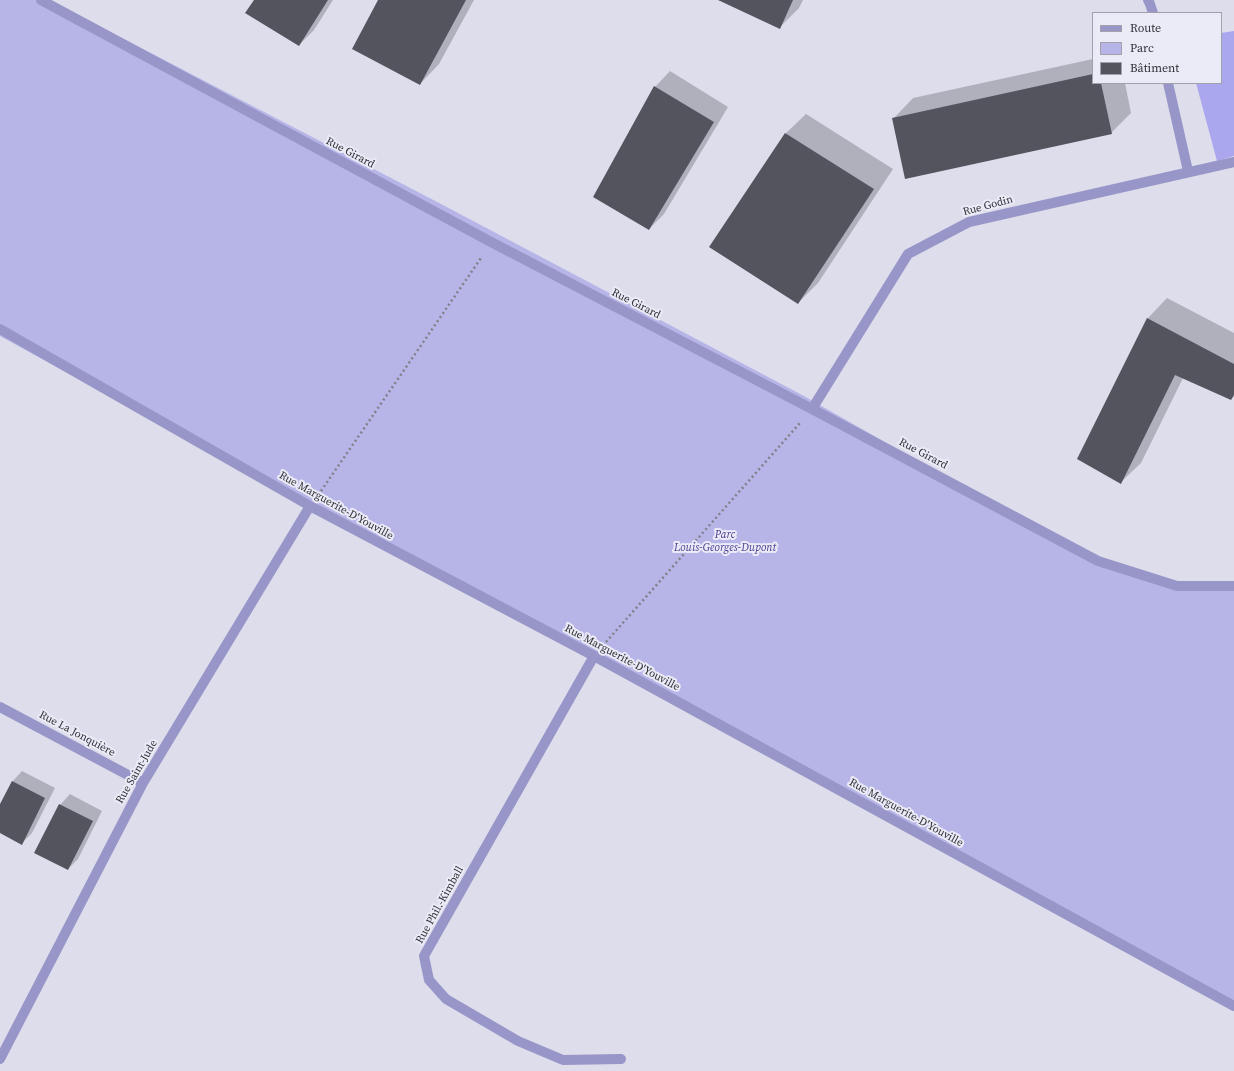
<!DOCTYPE html>
<html>
<head>
<meta charset="utf-8">
<style>
  body { margin:0 }
  #map { position:relative; width:1234px; height:1071px; overflow:hidden; background:#ddddeb; font-family:"Source Serif 4",serif }
  canvas { display:block }
  .legend { position:absolute; left:1092px; top:12px; width:130px; height:72px; box-sizing:border-box; background:#ebebf8; border:1px solid #a1a1aa; margin:0; padding:5px 7px; list-style:none; font-size:12px; color:#313136 }
  .legend li { display:flex; align-items:center; gap:8px; height:20px }
  .legend b { width:20px; border:1px solid #a1a1aa }
</style>
</head>
<body>
<div id="map">
<canvas width="1234" height="1071"></canvas>
<ul class="legend">
<li><b style="height:5px;background:#9896c8"></b>Route</li>
<li><b style="height:11px;background:#b7b5e8"></b>Parc</li>
<li><b style="height:11px;background:#54545f"></b>Bâtiment</li>
</ul>
</div>
<script>
const c = document.querySelector('canvas').getContext('2d');
c.lineJoin = 'round';
function paint(path, color) {
  c.fillStyle = color;
  c.fill(path, 'evenodd');
}
function strokePath(path, color, width, dash) {
  c.strokeStyle = color;
  c.lineWidth = width;
  c.lineCap = dash ? 'butt' : 'round';
  c.setLineDash(dash || []);
  c.stroke(path);
}
function write(font, color, halo, rows, align = 'center') {
  c.font = font + ' "Source Serif 4",serif';
  c.lineWidth = 4;
  c.setLineDash([]);
  c.textBaseline = 'middle';
  c.strokeStyle = halo;
  c.fillStyle = color;
  for (const [text, x, y, turn = 0] of rows) {
    c.save();
    c.translate(x, y);
    c.rotate((+turn || 0) * Math.PI / 180);
    c.textAlign = isNaN(turn) ? turn : align;
    if (halo) c.strokeText(text, 0, 0);
    c.fillText(text, 0, 0);
    c.restore();
  }
}
const green = new Path2D(`
  M0,0H49L441,204L804,396L1097,563L1175,587L1234,591V1006L311,506L0,336Z`);
const forest = new Path2D(`
  M1234,31V156L1217,161L1196,83H1221V33Z`);
const shadow = new Path2D(`
  M255,0H333L314,30L299,45Z
  M380,0H474L439,64L420,84Z
  M720,0H803L799,8L779,28Z
  M1093,59V83H1125L1131,113L1111,133L894,118L913,98Z
  M670,71L728,107L664,214L649,229L595,197L655,87Z
  M806,114L893,169L818,283L798,303L710,247L786,133Z
  M1167,298L1234,333V396L1231,399L1183,378L1141,463L1121,482L1078,459L1148,318Z
  M22,771L55,788L32,833L22,843L0,832V806L12,782Z
  M70,794L102,811L78,859L68,869L36,853L60,805Z`);
const building = new Path2D(`
  M254,0H328L299,46L245,13Z
  M378,0H466L420,85L352,49Z
  M718,0H793L780,29Z
  M1093,74V83H1101L1112,134L905,179L892,118Z
  M654,86L714,122L649,230L593,197Z
  M785,133L874,189L798,304L709,247Z
  M1147,318L1234,364V395L1231,400L1175,375L1121,484L1077,459Z
  M12,781L45,798L22,845L0,833V804Z
  M59,804L93,821L68,870L34,853Z`);
const path = new Path2D(`
  M321,491L481,258
  M606,642L800,423`);
const minor = new Path2D(`
  M41,0L491,242L812,409L1098,561L1177,586H1234
  M1148,0L1150,4L1153,13
  M1168,83L1188,171
  M0,329L310,506L594,656L1234,1006
  M812,409L908,254L969,222L1234,162
  M594,656L424,956L429,980L446,999L518,1041L563,1060L621,1059
  M0,707L143,783
  M0,1059L143,783L310,506`);
const streetNames = [
  ["Rue Girard",350,153,28],
  ["Rue Godin",988,206,-15],
  ["Rue Girard",636,304,27],
  ["Rue Girard",923,454,28],
  ["Rue Marguerite-D'Youville",336,506,29],
  ["Rue Marguerite-D'Youville",622,658,28],
  ["Rue La Jonquière",77,734,28],
  ["Rue Saint-Jude",137,772,-60],
  ["Rue Marguerite-D'Youville",906,813,29],
  ["Rue Phil.-Kimball",440,905,-61]
];
const parkNames = [
  ["Parc",725,535],
  ["Louis-Georges-Dupont",725,548]
];
paint(green, '#b7b5e8');
paint(forest, '#aba7ef');
paint(shadow, '#0003');
paint(building, '#54545f');
strokePath(path, '#808089', 2.5, [2, 3]);
strokePath(minor, '#9896c8', 10);
write('11px', '#313136', '#ebebf8', streetNames);
write('italic 11px', '#483a8e', '#ebebf8', parkNames);
</script>
</body>
</html>
